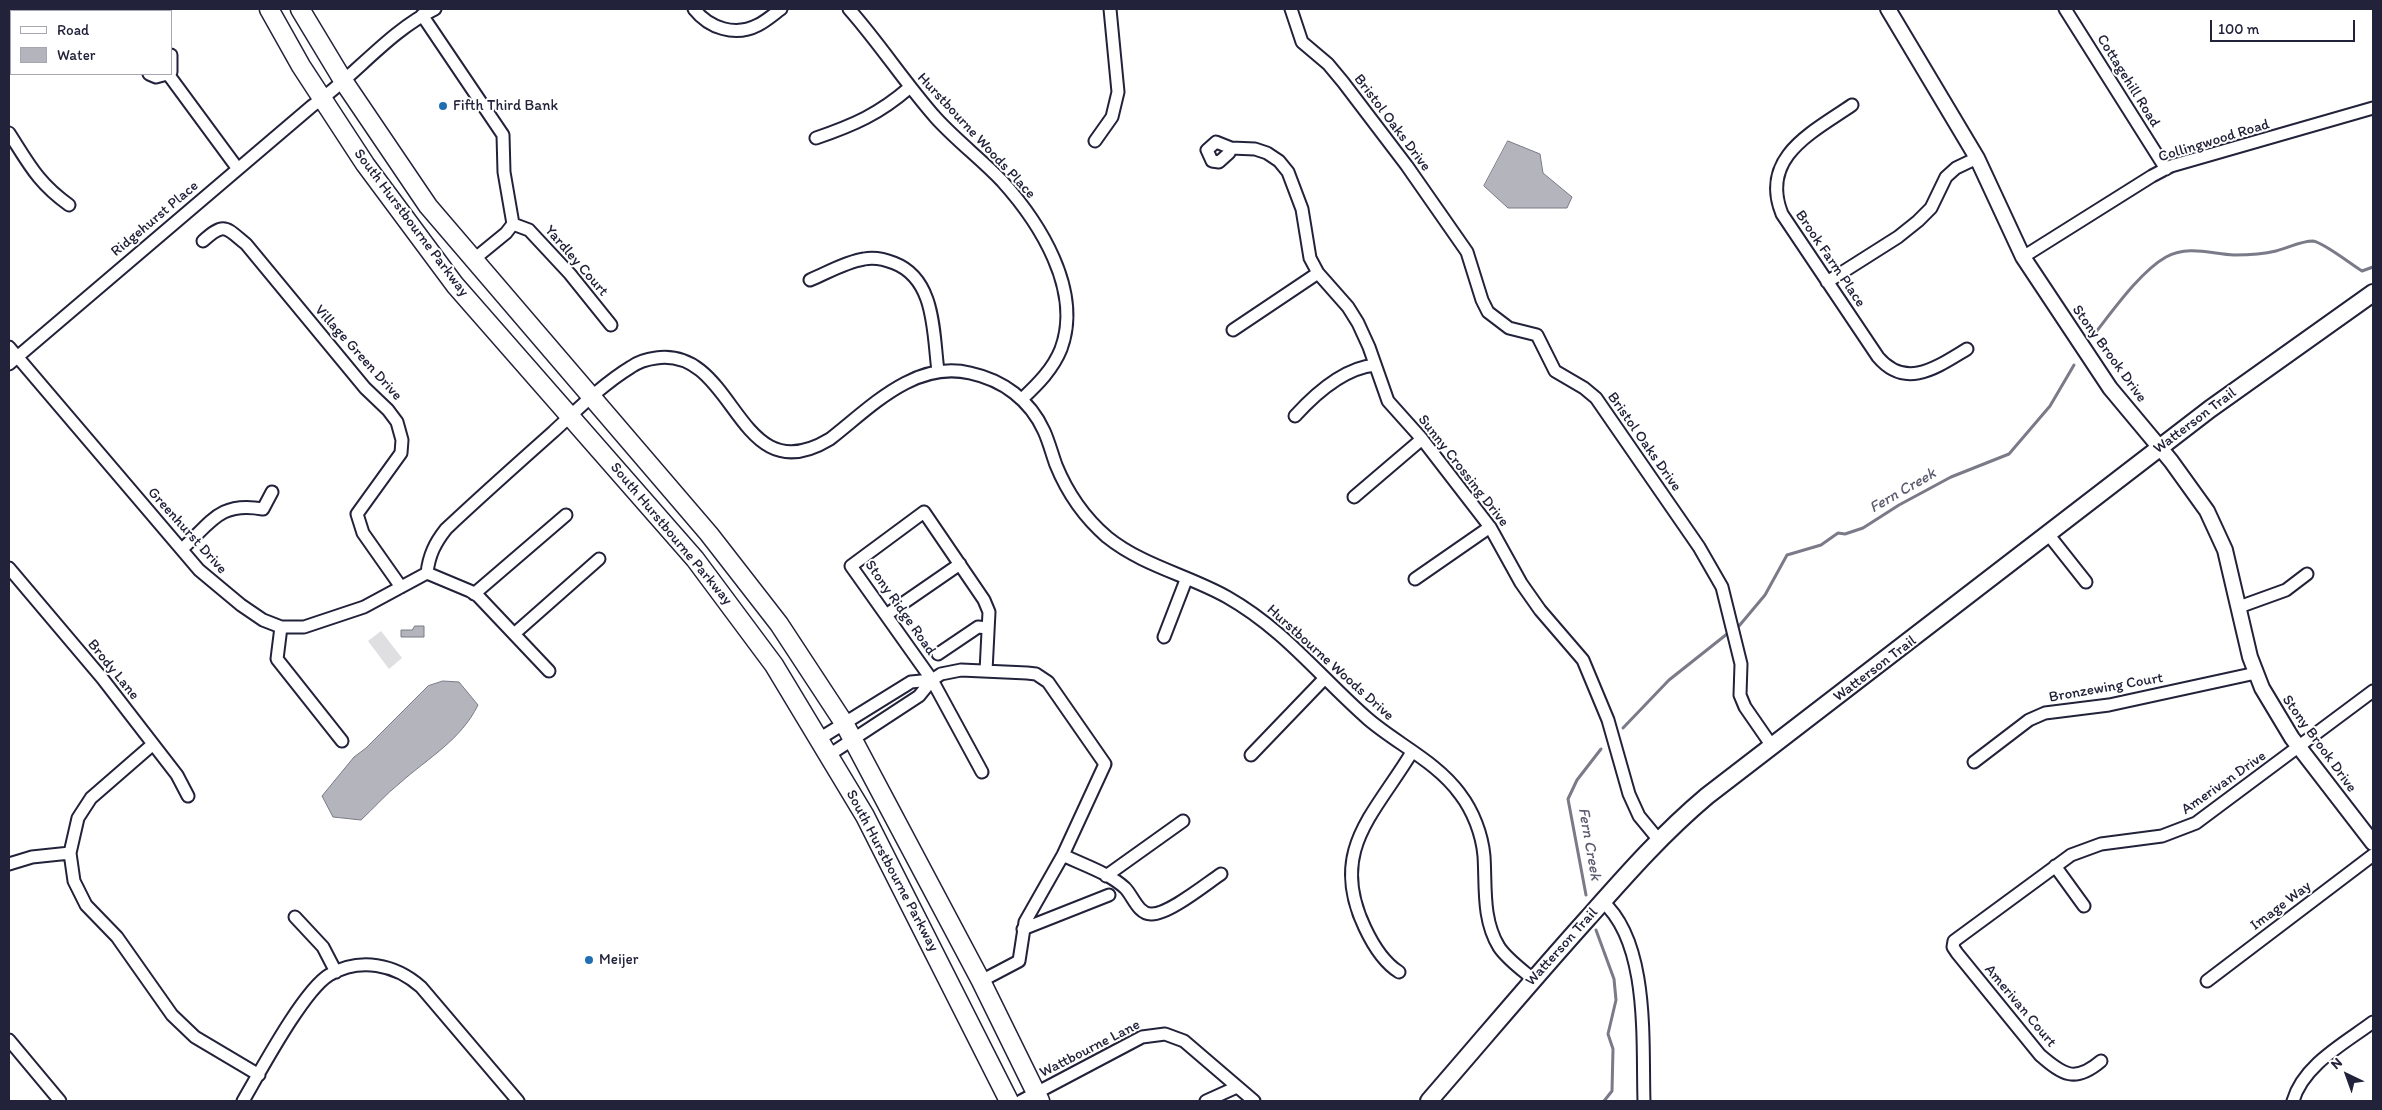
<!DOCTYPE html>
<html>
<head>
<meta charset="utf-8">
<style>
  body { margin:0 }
  #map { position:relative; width:2382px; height:1110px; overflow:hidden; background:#fff; font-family:Itim,sans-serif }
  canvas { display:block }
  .frame { position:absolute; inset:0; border:10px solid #22223b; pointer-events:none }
  .legend { position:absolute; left:10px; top:10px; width:162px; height:65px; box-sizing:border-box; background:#fff; border:1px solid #a7a7b1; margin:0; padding:6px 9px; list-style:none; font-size:15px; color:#22223b }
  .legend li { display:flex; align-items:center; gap:10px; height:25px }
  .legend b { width:25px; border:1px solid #a7a7b1 }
  .north { position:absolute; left:2322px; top:1050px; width:50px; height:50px; -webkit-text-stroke:4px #fff; paint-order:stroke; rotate:318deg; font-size:14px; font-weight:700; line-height:20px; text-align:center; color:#22223b }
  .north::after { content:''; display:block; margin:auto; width:18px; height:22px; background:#22223b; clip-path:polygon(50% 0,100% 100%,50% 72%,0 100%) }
  .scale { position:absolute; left:2210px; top:20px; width:145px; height:22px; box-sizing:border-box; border:2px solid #22223b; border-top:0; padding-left:6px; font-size:15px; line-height:18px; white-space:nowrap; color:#22223b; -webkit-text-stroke:4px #fff; paint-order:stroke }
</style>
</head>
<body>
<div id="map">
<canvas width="2382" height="1110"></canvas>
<div class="frame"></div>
<ul class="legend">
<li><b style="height:6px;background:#fff"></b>Road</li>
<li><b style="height:14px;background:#b4b4bc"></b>Water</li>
</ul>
<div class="north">N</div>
<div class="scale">100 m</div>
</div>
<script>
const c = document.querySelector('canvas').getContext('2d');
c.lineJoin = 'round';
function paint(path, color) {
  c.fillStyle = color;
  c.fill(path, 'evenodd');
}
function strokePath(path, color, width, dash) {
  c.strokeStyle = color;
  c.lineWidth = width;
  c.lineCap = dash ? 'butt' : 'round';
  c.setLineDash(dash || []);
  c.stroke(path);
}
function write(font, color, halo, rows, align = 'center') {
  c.font = font + ' Itim,sans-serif';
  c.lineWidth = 4;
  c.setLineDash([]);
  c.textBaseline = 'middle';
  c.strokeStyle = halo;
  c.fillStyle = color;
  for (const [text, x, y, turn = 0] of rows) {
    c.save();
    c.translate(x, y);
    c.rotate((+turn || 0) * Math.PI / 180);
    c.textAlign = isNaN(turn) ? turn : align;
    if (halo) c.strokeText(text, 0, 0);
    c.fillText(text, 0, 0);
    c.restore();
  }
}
const green = new Path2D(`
  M381,631L402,658L389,669L368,641Z`);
const water = new Path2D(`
  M1508,141L1540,154L1543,173L1572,197L1567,208H1508L1484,186Z
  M415,626H424V637H401V630H412Z
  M443,681L459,682L478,705C461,740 428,758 400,783C386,794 374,808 361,820L333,817L322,796L354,757L366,748L428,686Z`);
const stream = new Path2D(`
  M2096,332C2114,309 2141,271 2166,257C2188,245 2212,254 2234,255C2247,255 2264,254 2276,251C2289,248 2300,241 2313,241C2323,242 2352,265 2362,271L2373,267
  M1739,626L1765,595L1787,555L1821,545L1838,533L1845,534L1863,528L1899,505L1951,477L2009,454L2050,406L2074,365
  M1623,728L1669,680L1727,634
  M1586,895L1568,799L1577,780L1601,749
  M1596,930L1614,979L1616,1000L1608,1034L1613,1049L1612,1091L1604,1101`);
const minor = new Path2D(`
  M92,9L94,11
  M147,9L148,11
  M694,9C709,28 735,37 758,25C766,21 774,14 781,9
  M849,9C880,44 905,83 936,118C957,141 981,159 1002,181C1039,222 1083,290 1061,349C1053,369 1038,384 1022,399
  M1291,9L1302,42L1328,64L1343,82L1407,166L1467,252L1482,300L1488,312L1509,328L1537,335L1555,371L1584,388L1596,398L1699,547L1722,587L1741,664L1740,695L1745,707L1772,746
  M2065,9L2166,169
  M422,15L503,135L504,172L513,224L506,233L473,260
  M171,55V72
  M149,74L156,77L167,74
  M168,74L238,169
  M1852,105C1813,132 1759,157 1782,214L1878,357C1906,390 1937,367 1967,349
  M9,133C29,164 38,183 69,205
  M816,138C854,125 879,114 909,88
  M1095,141L1112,117L1118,92L1110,9
  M1231,148L1229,153L1219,162L1212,161L1207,150L1216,142L1231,148L1255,149L1267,153L1279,161L1288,172L1302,209L1310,258L1318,273L1348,307L1358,323L1369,347L1388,401L1422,439L1490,527L1521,583L1540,610L1583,660L1608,720L1629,794L1639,816L1658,839
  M513,224L529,230L570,274L611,325
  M203,241C225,221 226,228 246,244L365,388L388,410L397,422L402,440L401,453L357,514L363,533L401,587
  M2023,257L2152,176L2171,166L2373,108
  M810,280C827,273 845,262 864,259C874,257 884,259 894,263C936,279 933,334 938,371
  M1827,282L1898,237L1918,221L1931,208L1946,177L1956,168L1977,158
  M1233,330L1318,273
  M9,347L199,570L241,605L263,620L281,627H304L364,607L427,573C429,555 435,543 446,529C481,496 517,464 553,432C577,410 603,384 631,367C638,362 648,359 656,358C737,346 736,496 830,439C870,408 914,360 970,373C1003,380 1030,400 1044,431C1049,442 1052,454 1056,465C1067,492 1085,518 1107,537C1143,566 1188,575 1227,597C1285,630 1319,676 1368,719C1397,744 1437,762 1460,794C1473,811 1482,834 1484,856C1486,887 1482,919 1499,947C1507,959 1521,969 1533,979
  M9,364L312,106C354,77 389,31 435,9
  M1295,416C1315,394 1344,368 1375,365
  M1354,497L1422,439
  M2048,534L2086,582
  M182,549C211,523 219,501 263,509L272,492
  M9,568L102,678L177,775L188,796
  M427,573L470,591L478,596L549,671
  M1415,579L1490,527
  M474,594L566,515
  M2239,607L2286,590L2307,574
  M886,615L960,564
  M281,627L277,659L342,741
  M514,634L599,559
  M1164,637L1186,580
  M938,654L978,627L988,628
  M819,739L911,682L932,680
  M829,755L919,696L932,680L941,674L961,670L1027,673L1036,674L1048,682L1105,764L1063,855L1025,922L1019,961L981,981
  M1251,755L1324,679
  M1974,762L2029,720L2045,713L2109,705L2256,673
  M982,772L932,680L851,566L924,512L984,600L989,612L986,671
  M70,853L78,818L91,798L152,745
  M1063,855C1083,865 1109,873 1125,888C1133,896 1138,914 1151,914C1168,915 1206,884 1221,874
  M9,864L32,857L70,853L74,881L86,905L117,937L172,1015L195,1037L259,1075
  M2055,866L2084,906
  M1106,876L1183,821
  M1602,901C1650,943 1642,1043 1644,1101
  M295,917L323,947L336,972
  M1023,929L1109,895
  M1399,972C1383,962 1373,945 1365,928C1328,851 1374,815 1412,752
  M2207,981L2373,855
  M9,1040L60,1101
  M2101,1061C2075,1083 2063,1075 2040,1055L1957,953L1953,947L1954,941L2071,855L2101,844L2162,836L2196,823L2373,691
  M243,1101C260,1072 303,991 329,975C360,957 395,964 421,987L518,1101
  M1021,1101L1142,1037L1165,1034L1184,1041L1254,1101
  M1206,1101L1237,1087
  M2293,1101C2303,1065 2345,1043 2373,1022`);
const tertiary = new Path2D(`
  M1888,9L1977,158L2023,257L2110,388L2171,461L2207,511L2225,550L2250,657L2262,688L2292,738L2373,843`);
const secondary = new Path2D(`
  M1429,1101C1482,1040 1534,978 1588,918C1627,874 1662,834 1707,796L2210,409L2373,293`);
const primary = new Path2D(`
  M269,9L301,66L365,164L455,285L695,559L774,665L865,816L1009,1101
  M300,9L344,82L428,206L709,534L779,624L844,723L981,981L1040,1101`);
const markers = [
  [443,106,5,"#1f6fb2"],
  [589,960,5,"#1f6fb2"]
];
const streetNames = [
  ["Cottagehill Road",2128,81,58],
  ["Bristol Oaks Drive",1392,123,53],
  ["Hurstbourne Woods Place",976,136,47],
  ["Collingwood Road",2214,141,-17],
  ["Ridgehurst Place",155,219,-40],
  ["South Hurstbourne Parkway",411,223,53],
  ["Brook Farm Place",1830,259,56],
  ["Yardley Court",576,261,49],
  ["Village Green Drive",358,353,48],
  ["Stony Brook Drive",2109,354,54],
  ["Watterson Trail",2195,421,-37],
  ["Bristol Oaks Drive",1644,442,55],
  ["Sunny Crossing Drive",1463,471,52],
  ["Greenhurst Drive",187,531,48],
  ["South Hurstbourne Parkway",671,534,50],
  ["Stony Ridge Road",900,608,55],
  ["Hurstbourne Woods Drive",1330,663,42],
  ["Watterson Trail",1875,669,-37],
  ["Brody Lane",113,670,51],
  ["Bronzewing Court",2106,688,-10],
  ["Stony Brook Drive",2319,744,54],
  ["Amerivan Drive",2224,783,-35],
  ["South Hurstbourne Parkway",892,871,62],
  ["Image Way",2281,906,-37],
  ["Watterson Trail",1562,947,-48],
  ["Amerivan Court",2020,1006,50],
  ["Wattbourne Lane",1090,1049,-27]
];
const poiNames = [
  ["Fifth Third Bank",453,106],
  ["Meijer",599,960]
];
const waterNames = [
  ["Fern Creek",1903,491,-30],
  ["Fern Creek",1589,844,80]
];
paint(green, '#dfdfe2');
paint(water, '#b4b4bc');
strokePath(water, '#7a7a88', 1);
strokePath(stream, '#7a7a88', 3);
strokePath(minor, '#22223b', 15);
strokePath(tertiary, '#22223b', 18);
strokePath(secondary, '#22223b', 20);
strokePath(primary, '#22223b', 21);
strokePath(minor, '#fff', 11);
strokePath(tertiary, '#fff', 14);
strokePath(secondary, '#fff', 16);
strokePath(primary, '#fff', 18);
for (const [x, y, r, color] of markers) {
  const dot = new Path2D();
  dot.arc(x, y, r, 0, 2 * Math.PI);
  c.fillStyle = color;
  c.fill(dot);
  strokePath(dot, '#fff', 2);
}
write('15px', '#22223b', '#fff', streetNames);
write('15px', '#22223b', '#fff', poiNames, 'left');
write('italic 16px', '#5c5c6f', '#fff', waterNames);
</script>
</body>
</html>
